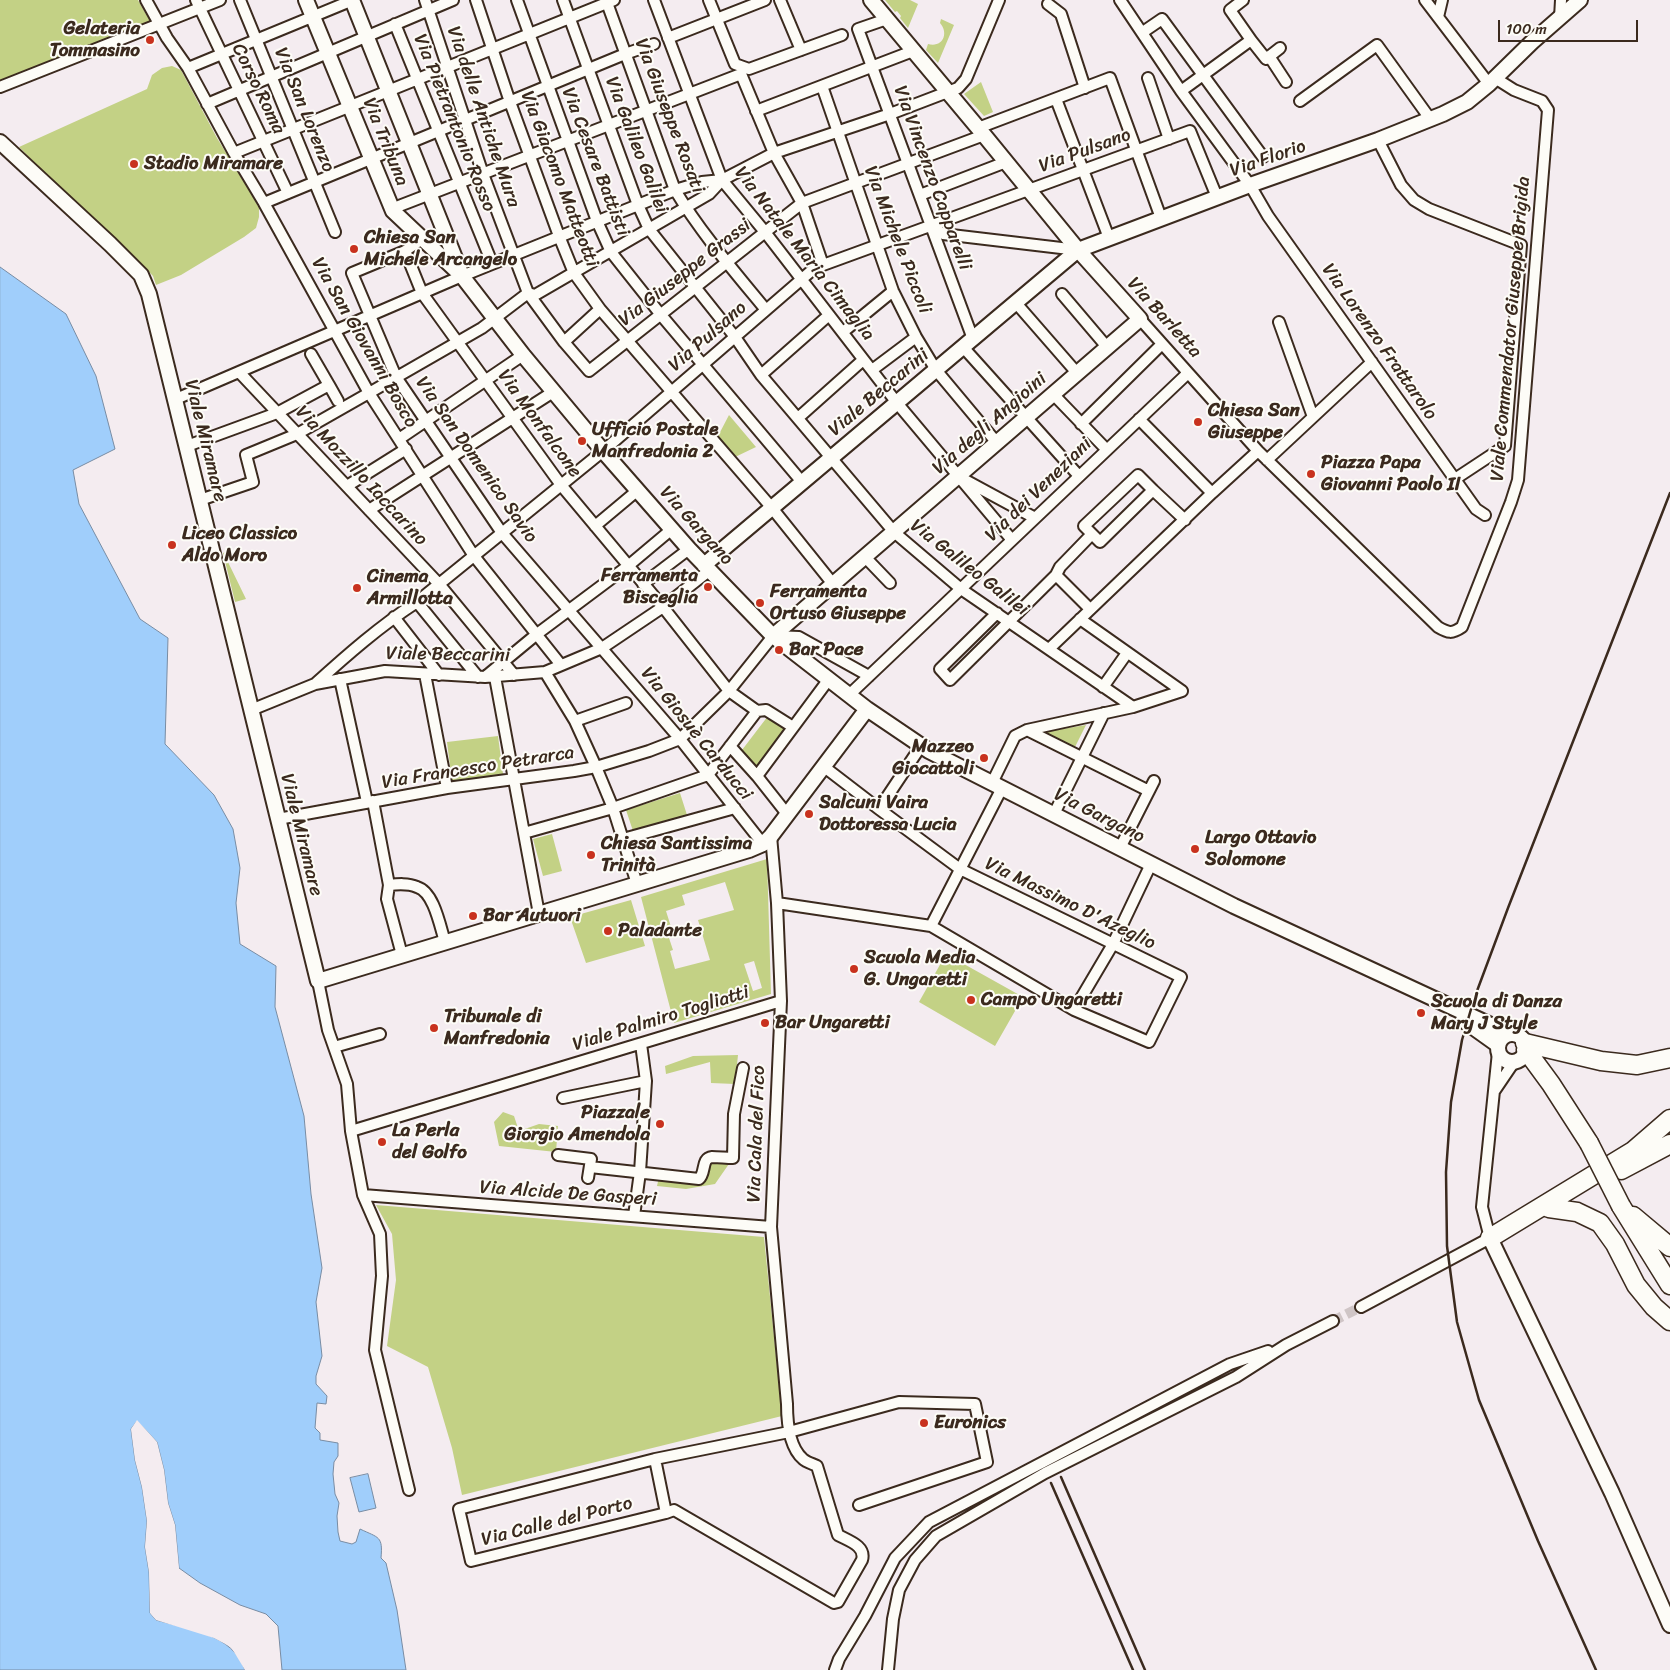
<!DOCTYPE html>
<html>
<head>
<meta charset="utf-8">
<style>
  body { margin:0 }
  #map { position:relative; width:1670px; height:1670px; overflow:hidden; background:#f4ecf0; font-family:Sriracha,sans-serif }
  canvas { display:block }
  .scale { position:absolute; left:1498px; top:20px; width:140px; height:22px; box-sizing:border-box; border:2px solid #3b2a1e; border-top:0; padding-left:6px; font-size:15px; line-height:18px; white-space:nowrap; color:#3b2a1e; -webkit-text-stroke:4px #fdfcf7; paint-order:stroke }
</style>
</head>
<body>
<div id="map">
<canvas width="1670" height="1670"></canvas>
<div class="scale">100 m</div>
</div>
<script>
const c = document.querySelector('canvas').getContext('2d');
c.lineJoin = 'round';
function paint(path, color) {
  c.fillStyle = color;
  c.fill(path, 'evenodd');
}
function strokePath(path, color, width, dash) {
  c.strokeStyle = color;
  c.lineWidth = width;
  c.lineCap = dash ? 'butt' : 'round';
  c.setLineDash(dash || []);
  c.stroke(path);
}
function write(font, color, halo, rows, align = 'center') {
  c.font = font + ' Sriracha,sans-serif';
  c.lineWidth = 4;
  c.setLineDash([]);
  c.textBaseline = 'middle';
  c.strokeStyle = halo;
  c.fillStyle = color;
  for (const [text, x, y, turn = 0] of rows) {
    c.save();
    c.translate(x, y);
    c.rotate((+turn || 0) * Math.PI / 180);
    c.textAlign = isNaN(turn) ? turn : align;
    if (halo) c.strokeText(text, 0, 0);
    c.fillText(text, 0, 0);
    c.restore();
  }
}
const green = new Path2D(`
  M0,0H138L151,23L0,85Z
  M885,0H910L918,4L908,28L900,18L901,16L897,11L895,12Z
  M941,19L954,25L938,63L926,50L928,44C943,48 949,33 940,23Z
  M172,66L181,70L217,138L253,197L259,208V217L256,228L244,237L181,275L156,285L153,276L125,247L52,180L19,147L147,89L152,75L162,68Z
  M981,82L993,112L984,116L964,94Z
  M729,415L756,447L733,458L717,438Z
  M228,551L232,558L227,560L246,599L235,602L223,553Z
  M768,716L786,728L757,768L742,750Z
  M1086,725L1075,747L1044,732Z
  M498,736L503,774L452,781L447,742Z
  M680,793L687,815L633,831L626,810Z
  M552,834L562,871L543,876L533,839Z
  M767,859L771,994L674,1023L641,897ZM725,882L734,910L698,920L710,960L675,969L670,951L673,950L667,932L672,930L666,911L685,905L682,895ZM754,961L762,988L753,991L744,964Z
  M631,900L645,946L586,963L570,917Z
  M946,954L1023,997L995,1046L919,1002Z
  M738,1055L735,1084L711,1083L710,1062L666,1074L665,1066L693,1056Z
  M503,1112L514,1116L519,1131L539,1124L558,1126L556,1152L499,1146L494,1122Z
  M709,1160L731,1161L715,1184L686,1189L657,1186L659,1177L698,1182Z
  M376,1205L764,1237L782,1416L462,1495L452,1448L428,1367L387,1346L396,1280L392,1234Z`);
const water = new Path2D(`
  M0,267L66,314L96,376L115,449L73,470L79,504L140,619L168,638L165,744L214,795L233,829L240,868L236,903L240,944L276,966L275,1007L304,1116L311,1194L322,1268L316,1302L322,1356L316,1376V1384L327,1396L326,1404L317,1403L315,1428L320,1433V1440L338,1443V1456L334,1462L333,1474L335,1494L339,1503L337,1516L338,1532L340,1541L352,1544L356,1542L360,1529C379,1538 383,1536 381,1558L386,1563L397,1610L406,1670H282L278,1626L266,1614L240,1605L200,1583L179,1568L175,1525L168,1503L164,1470L157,1442L137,1421L131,1429L135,1460L142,1487L147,1521L145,1547L149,1572L150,1613L156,1620C188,1629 233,1634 245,1670H0Z
  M368,1474L376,1508L359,1512L350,1478Z`);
const pier = new Path2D(`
  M137,1420L157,1442L164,1470L168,1503L175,1525L179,1568L178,1570L176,1568L172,1525L166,1503L162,1470L155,1443L137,1424L134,1430L138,1460L144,1486L150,1521L148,1547L151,1572L152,1612L157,1617L215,1635L232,1645L245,1665L247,1670H245L231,1647L214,1638L156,1620L150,1613L149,1572L145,1547L147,1521L142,1487L135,1460L131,1429Z`);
const streetTunnel = new Path2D(`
  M1333,1321L1361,1307`);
const street = new Path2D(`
  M146,0L167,38L188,68L234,153L264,203L369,393L474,556L561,665
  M196,0L288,193
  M240,0L335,232
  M425,0L483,174L528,293L564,342L589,371L802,203L984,135
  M476,0L510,102L559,236L574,273L600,309L772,508L833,584
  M517,0L597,221L611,252L661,315L802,482
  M563,0L638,205L649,229L735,337L761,375L894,532L961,589L1133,707L1182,691
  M606,0L675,190C701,233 734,271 766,310
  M654,0L722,180L765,232L897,403L1012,540
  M709,0L735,64L749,69L842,35
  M780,0L801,50
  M1120,0L1181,91L1250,185L1268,216L1476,509L1485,515
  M1425,0L1489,84
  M1048,4L1061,14L1085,88
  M1438,17L1442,0
  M1560,18L1561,0
  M887,19L858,29L973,339
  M395,24L492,263
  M1143,32L1162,19L1263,157
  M668,38L765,0
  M1251,40L1266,59L1280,48
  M1269,56L1286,82
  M188,68L353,0
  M1148,78L1169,139
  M822,86L893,291L916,337L936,370L997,443
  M0,87L220,0
  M1181,91L1251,40L1230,10L1243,0
  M1056,99L1109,238
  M1300,101L1377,45L1431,120
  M207,104L453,0
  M756,111L913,51
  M978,128L1110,78L1161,218
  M1378,140L1401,185L1414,200L1429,209L1521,245L1505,446L1455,479
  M234,153L614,0
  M920,195L1006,162
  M264,203L625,54L654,44
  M399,206L741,74L774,153L802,203L823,265
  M932,226L943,234L1078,250
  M422,239L405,251L352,273L396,377L502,533L680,739L763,844
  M405,251L422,293L561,485L663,607L729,691L757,711L766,710L793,727
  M1062,294L1107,347
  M1016,303L1077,373
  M1140,319L1258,451L1438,627C1448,633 1452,634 1462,627L1511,502L1518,480L1548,110L1542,101L1514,90L1495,78
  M1279,322L1313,417
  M843,332L893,291
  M564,342L600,309
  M963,347L1079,476
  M872,370L916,337
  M239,372L439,584L514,675
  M761,375L829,315
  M329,385L338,401
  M1053,394L1107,450
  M176,399L462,276L638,205L675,190L702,182L722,180
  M798,418L863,360
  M1139,419L1212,493
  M1081,424L1162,344
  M399,439L523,355
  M187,446L277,413L329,385L311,354
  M1267,460L1372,362
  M1138,475L1153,490L1100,542L1084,526Z
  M963,479L1035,518
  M347,486L406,449
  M1153,490L1185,520
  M200,500L253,482L246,455L297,434L369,393L482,328L528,293L535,295L709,194L722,180L774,153L890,114L958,88L966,79L999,0
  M369,510L553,392
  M595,526L638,490
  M865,557L890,583
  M1056,575L1060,567L1092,534
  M643,584L689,549
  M417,602L478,677
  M997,613L940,669L950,680L1056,575L1090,609
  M394,617L439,675
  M1080,619L1182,691
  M1049,649L1212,493L1258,451
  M545,672L575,721L596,767L613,808L637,884
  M425,674L447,788
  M485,677L537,634L628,566L672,529
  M495,677L539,914
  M340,679L367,802
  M315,684C347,655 380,626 417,602L603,451L810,272L823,265L1190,131L1217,197
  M1103,687L1127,653
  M849,695L1188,373
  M251,710L315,684L385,671L485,677L545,672L602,648L663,607L710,570
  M575,721L626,703
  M1027,730L1149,791
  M730,746L757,776
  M823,766L879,809L960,869L1181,977L1149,1042L1074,1010
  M992,783L1015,736L1027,730L1133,707
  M373,801L389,885L387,899L402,955
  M879,809L921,746
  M787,814L757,776L829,679
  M1054,814L1104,713
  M278,819L447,788L574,771L596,767L649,751L680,739L729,691L773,636L799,637L869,676
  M524,833L613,808L708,775L757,711
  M623,839L735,808
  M1120,848L1154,781
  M389,885C398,884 408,883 417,887C434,892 440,926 445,942
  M777,903L931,926L1074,1010L1113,944L1151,864
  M931,926L1002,788
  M318,981L328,1030L347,1084L351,1131L363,1195L380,1234L382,1276L375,1350L409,1490
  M334,1047L380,1034
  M1495,1090L1514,1062
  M563,1098L646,1081
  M351,1131L781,1001
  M558,1155L591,1159L588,1178
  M590,1167L699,1179C706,1173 701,1158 712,1157C719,1157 726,1158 733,1158L734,1114L743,1068
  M363,1195L771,1227
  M634,1216L640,1172L646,1081L641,1044
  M1361,1307L1490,1238L1482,1207L1498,1052
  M655,1459L666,1513L471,1561L459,1509L655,1459L789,1432L899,1402L975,1404L987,1462L859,1505
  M666,1513L674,1510L834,1603L838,1602L862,1560C866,1546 849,1541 838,1535L817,1466C813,1464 806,1462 803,1459C789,1447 787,1421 787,1404L771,1227L781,1001L777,903L771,836
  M835,1670L839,1659L865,1616L895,1558L929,1522L1230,1364L1268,1351
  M888,1670L893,1619L899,1590L915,1560L936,1536L1045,1473L1236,1377L1286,1345L1333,1321`);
const secondary = new Path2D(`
  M306,0L393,211L462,276L523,355L603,451L689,549L773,636L867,709L929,751L1234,906L1510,1034
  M352,0L461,273
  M0,142L110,244L141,275L149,294L318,981L749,850L763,844L771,836L867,709
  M704,565L1078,250L1250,185L1378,140L1443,114L1467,102L1489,84L1532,42L1580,0
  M773,636L1140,319L1078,250L984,135L871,0
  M1463,1020L1498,1045
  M1498 1048a14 14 0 1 1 28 0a14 14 0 1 1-28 0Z
  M1490,1238L1612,1493L1670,1625`);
const highway = new Path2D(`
  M1525,1043L1601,1061L1637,1065L1670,1058
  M1526,1050L1551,1084L1589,1143
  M1621,1170L1670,1144
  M1621,1206L1670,1285
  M1549,1208L1577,1212L1600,1223L1615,1244L1636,1285L1654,1307L1670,1321
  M1633,1216L1670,1247
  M1490,1238L1633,1151L1670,1119`);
const rail = new Path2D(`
  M1061,1477L1145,1670
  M1051,1483L1133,1670
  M1596,1670L1538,1541L1479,1400L1457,1322L1447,1246L1446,1172L1451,1102L1462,1040L1474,999L1508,908L1670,493`);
const highwayBridge = new Path2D(`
  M1589,1143L1621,1206`);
const markers = [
  [150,40,5,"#c8321e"],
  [134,164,5,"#c8321e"],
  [354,249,5,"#c8321e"],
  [1198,422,5,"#c8321e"],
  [582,441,5,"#c8321e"],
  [1311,474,5,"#c8321e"],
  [172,545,5,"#c8321e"],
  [708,587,5,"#c8321e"],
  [357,588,5,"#c8321e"],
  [760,603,5,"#c8321e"],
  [779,650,5,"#c8321e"],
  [984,758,5,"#c8321e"],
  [809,814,5,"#c8321e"],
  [1195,849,5,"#c8321e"],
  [591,855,5,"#c8321e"],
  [473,916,5,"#c8321e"],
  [608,931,5,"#c8321e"],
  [854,969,5,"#c8321e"],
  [971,1000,5,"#c8321e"],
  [1421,1013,5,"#c8321e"],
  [765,1023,5,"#c8321e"],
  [434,1028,5,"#c8321e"],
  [660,1124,5,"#c8321e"],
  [382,1142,5,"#c8321e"],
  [924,1423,5,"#c8321e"]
];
const poiNames = [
  ["Gelateria",140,29,"right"],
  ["Tommasino",140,51,"right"],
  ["Stadio Miramare",144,164],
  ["Chiesa San",364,238],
  ["Michele Arcangelo",364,260],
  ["Chiesa San",1208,411],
  ["Giuseppe",1208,433],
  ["Ufficio Postale",592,430],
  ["Manfredonia 2",592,452],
  ["Piazza Papa",1321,463],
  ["Giovanni Paolo II",1321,485],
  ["Liceo Classico",182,534],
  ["Aldo Moro",182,556],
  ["Ferramenta",698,576,"right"],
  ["Bisceglia",698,598,"right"],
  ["Cinema",367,577],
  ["Armillotta",367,599],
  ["Ferramenta",770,592],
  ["Ortuso Giuseppe",770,614],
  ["Bar Pace",789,650],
  ["Mazzeo",974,747,"right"],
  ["Giocattoli",974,769,"right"],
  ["Salcuni Vaira",819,803],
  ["Dottoressa Lucia",819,825],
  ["Largo Ottavio",1205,838],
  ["Solomone",1205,860],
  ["Chiesa Santissima",601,844],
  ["Trinità",601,866],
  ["Bar Autuori",483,916],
  ["Paladante",618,931],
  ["Scuola Media",864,958],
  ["G. Ungaretti",864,980],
  ["Campo Ungaretti",981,1000],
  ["Scuola di Danza",1431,1002],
  ["Mary J Style",1431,1024],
  ["Tribunale di",444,1017],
  ["Manfredonia",444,1039],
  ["Bar Ungaretti",775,1023],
  ["Piazzale",650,1113,"right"],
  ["Giorgio Amendola",650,1135,"right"],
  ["La Perla",392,1131],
  ["del Golfo",392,1153],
  ["Euronics",934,1423]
];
const streetNames = [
  ["Corso Roma",258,89,64],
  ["Via San Lorenzo",304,110,68],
  ["Via Giuseppe Rosati",669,116,69],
  ["Via delle Antiche Mura",483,117,71],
  ["Via Pietrantonio Rosso",454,123,68],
  ["Via Tribuna",385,142,68],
  ["Via Galileo Galilei",636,145,69],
  ["Via Pulsano",1085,151,-20],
  ["Via Florio",1268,159,-19],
  ["Via Cesare Battisti",595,162,69],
  ["Via Vincenzo Capparelli",932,178,70],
  ["Via Giacomo Matteotti",559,179,69],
  ["Via Michele Piccoli",897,240,69],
  ["Via Natale Maria Cimaglia",804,254,52],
  ["Via Giuseppe Grassi",685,273,-38],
  ["Via Barletta",1164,318,48],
  ["Viale Commendator Giuseppe Brigida",1511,329,-85],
  ["Via Pulsano",708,337,-41],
  ["Via Lorenzo Frattarolo",1379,342,55],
  ["Via San Giovanni Bosco",364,343,60],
  ["Viale Beccarini",879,393,-40],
  ["Via Monfalcone",539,424,54],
  ["Via degli Angioini",990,424,-41],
  ["Viale Miramare",205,441,76],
  ["Via San Domenico Savio",476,460,55],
  ["Via Mozzillo Iaccarino",361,476,47],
  ["Via dei Veneziani",1039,490,-44],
  ["Via Gargano",696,526,48],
  ["Via Galileo Galilei",969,568,38],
  ["Viale Beccarini",448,655,1],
  ["Via Giosuè Carducci",696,734,51],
  ["Via Francesco Petrarca",478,768,-9],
  ["Via Gargano",1099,816,27],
  ["Viale Miramare",301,835,76],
  ["Via Massimo D'Azeglio",1070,904,26],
  ["Viale Palmiro Togliatti",661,1019,-17],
  ["Via Cala del Fico",757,1134,-88],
  ["Via Alcide De Gasperi",568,1194,4],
  ["Via Calle del Porto",557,1522,-14]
];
paint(green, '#c3d185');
paint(water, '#a0cefb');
strokePath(water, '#788ca3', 1);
paint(pier, '#f4ecf0');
strokePath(streetTunnel, '#cfc5c6', 10, [10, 5]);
strokePath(street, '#3b2a1e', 14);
strokePath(secondary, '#3b2a1e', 18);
strokePath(highway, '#3b2a1e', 21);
strokePath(street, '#fdfcf7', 10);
strokePath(secondary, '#fdfcf7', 14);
strokePath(highway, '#fdfcf7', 18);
strokePath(rail, '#3b2a1e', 2.5);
strokePath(highwayBridge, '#3b2a1e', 21, []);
strokePath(highwayBridge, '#fdfcf7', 18);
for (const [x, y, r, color] of markers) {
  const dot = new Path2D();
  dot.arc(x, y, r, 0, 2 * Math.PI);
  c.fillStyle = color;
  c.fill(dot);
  strokePath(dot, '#fdfcf7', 2);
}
write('bold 19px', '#3b2a1e', '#fdfcf7', poiNames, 'left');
write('19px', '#3b2a1e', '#fdfcf7', streetNames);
</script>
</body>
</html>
